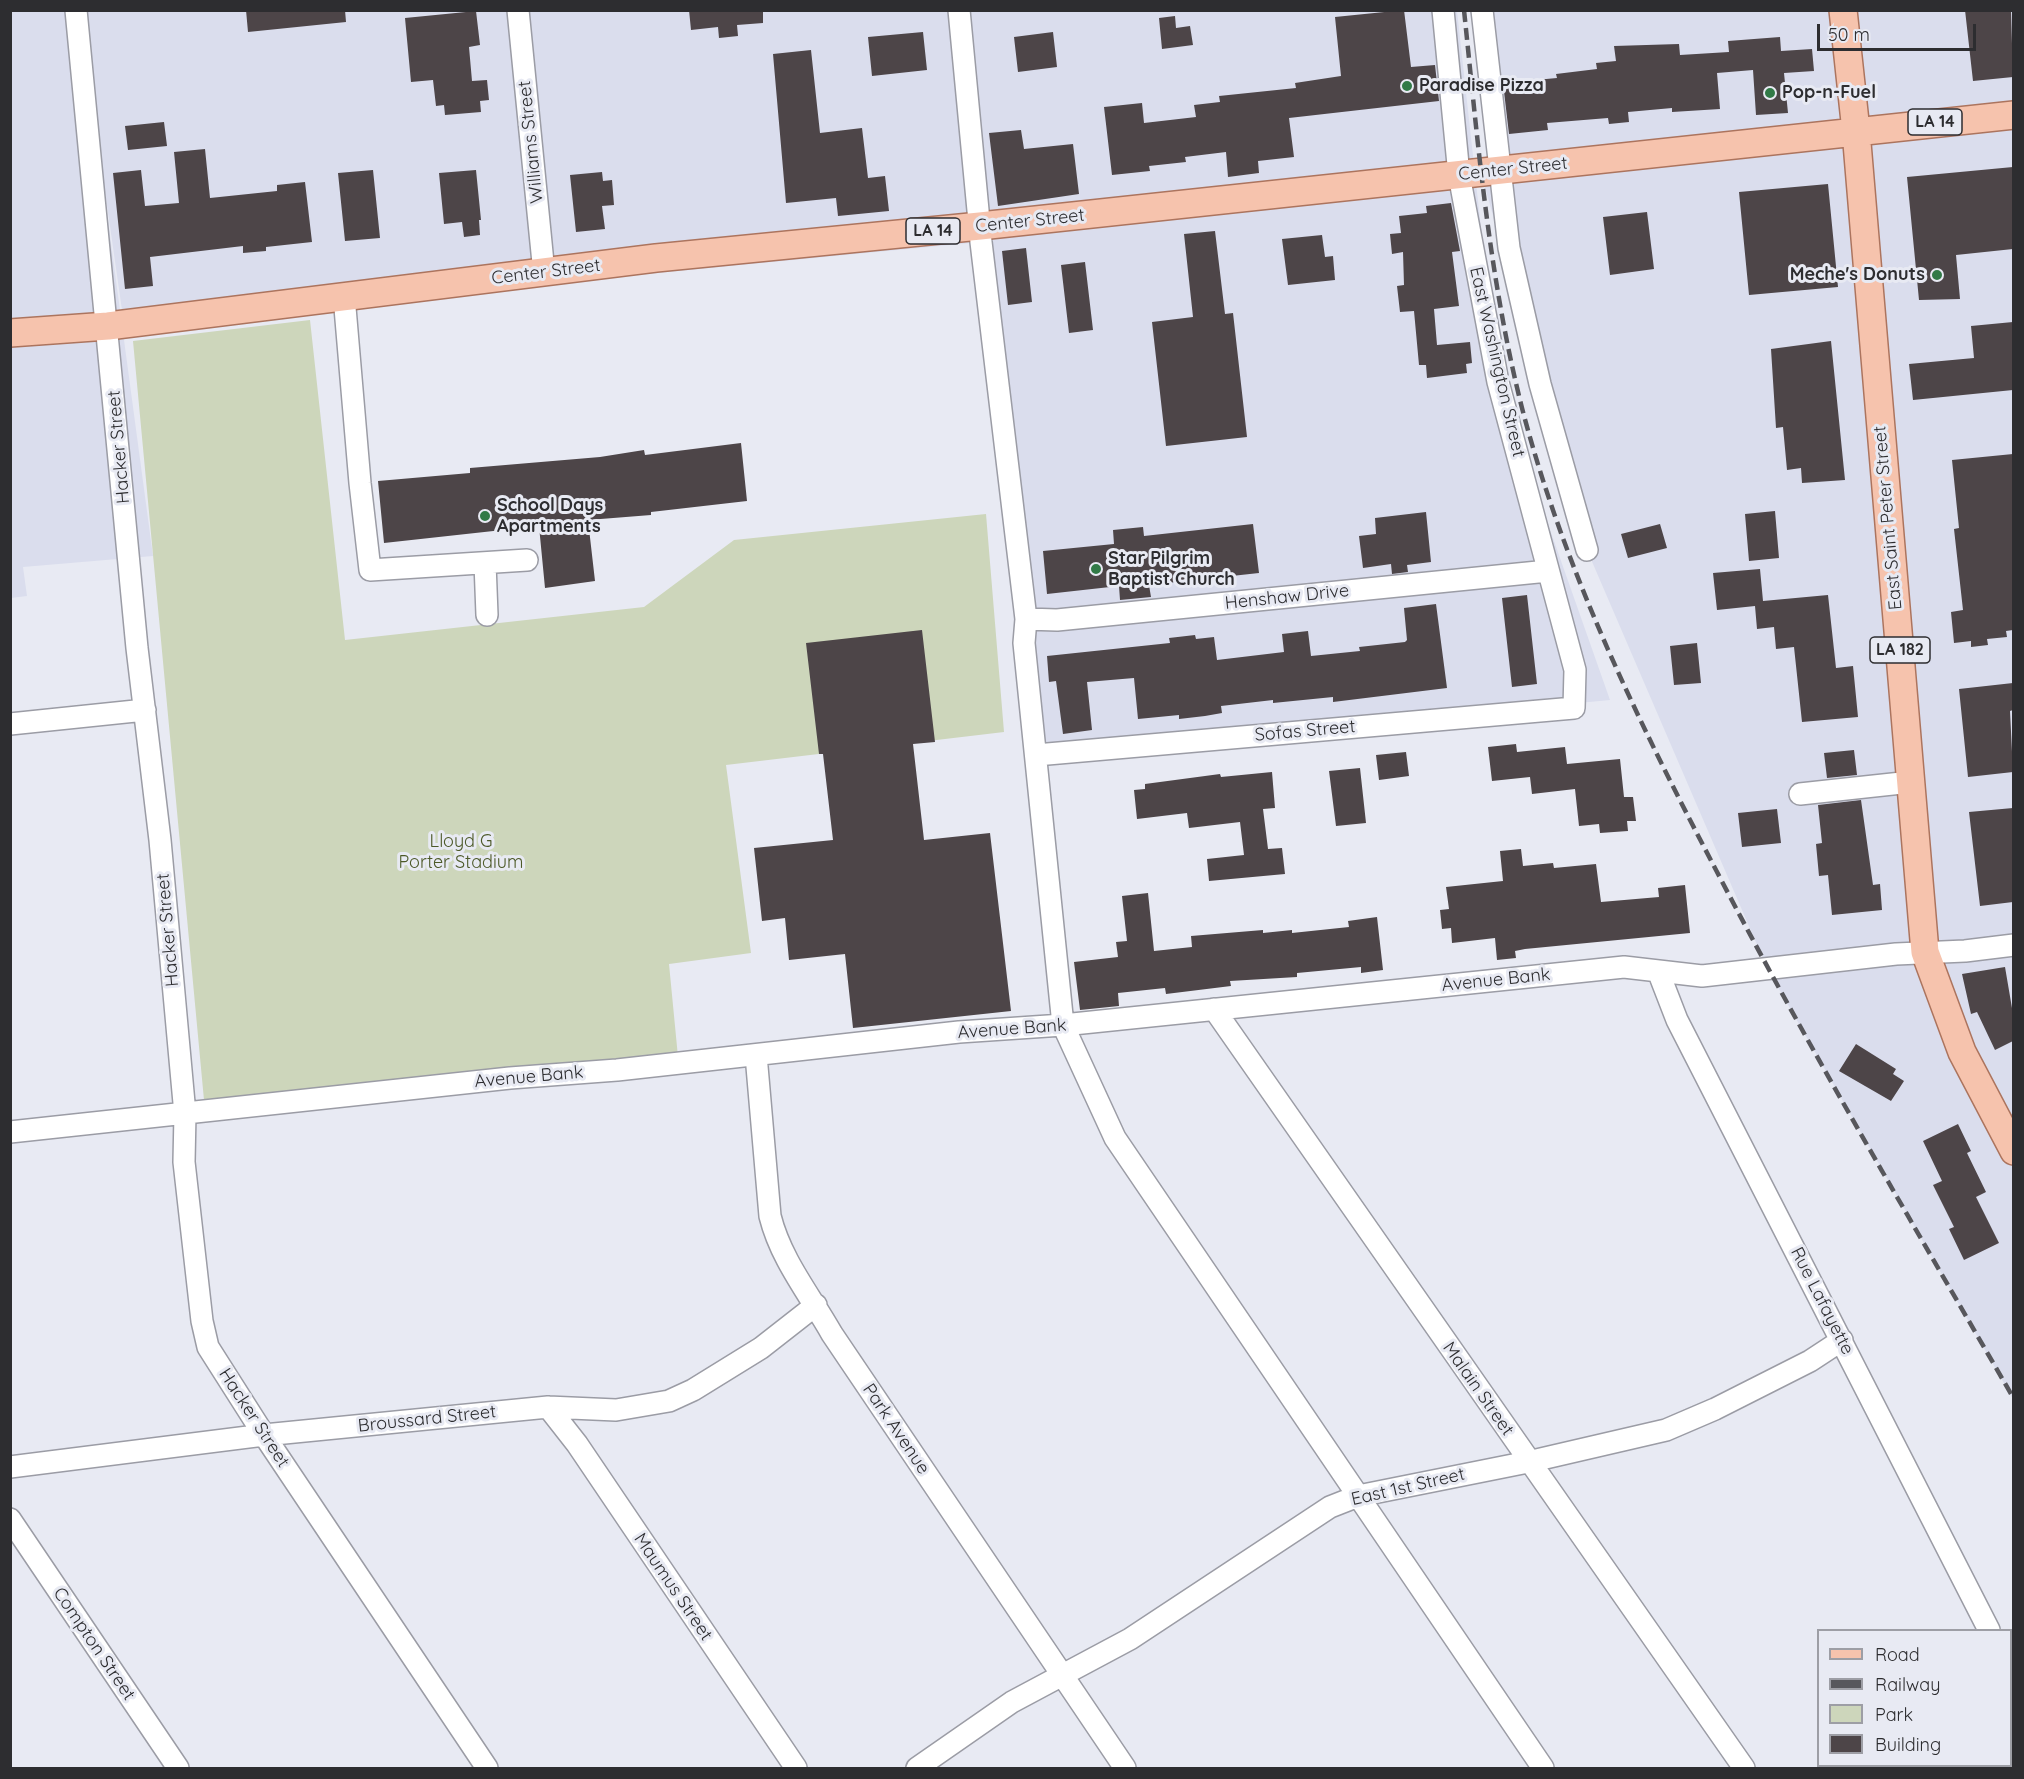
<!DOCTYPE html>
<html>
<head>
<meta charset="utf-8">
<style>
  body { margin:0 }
  #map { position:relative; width:2024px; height:1779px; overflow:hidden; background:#e8eaf3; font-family:Quicksand,sans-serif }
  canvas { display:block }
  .frame { position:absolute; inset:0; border:12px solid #2d2d30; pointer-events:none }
  .legend { position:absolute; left:1817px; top:1629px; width:195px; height:138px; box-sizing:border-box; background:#e8eaf3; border:2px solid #9d9ea5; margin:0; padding:8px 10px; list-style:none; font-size:18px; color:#2d2d30 }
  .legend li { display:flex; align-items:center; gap:12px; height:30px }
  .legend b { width:30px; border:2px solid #9d9ea5 }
  .scale { position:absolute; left:1817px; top:24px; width:159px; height:27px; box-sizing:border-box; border:3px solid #2d2d30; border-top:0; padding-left:8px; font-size:18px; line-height:21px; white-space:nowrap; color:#2d2d30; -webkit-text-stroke:4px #e8eaf3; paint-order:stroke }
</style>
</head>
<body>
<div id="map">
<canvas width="2024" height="1779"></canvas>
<div class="frame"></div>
<ul class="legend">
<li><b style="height:8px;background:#f6c3ad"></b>Road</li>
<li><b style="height:8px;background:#57575c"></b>Railway</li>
<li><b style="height:16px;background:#cdd6bb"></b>Park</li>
<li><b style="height:16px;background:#4d4548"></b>Building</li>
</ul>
<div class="scale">50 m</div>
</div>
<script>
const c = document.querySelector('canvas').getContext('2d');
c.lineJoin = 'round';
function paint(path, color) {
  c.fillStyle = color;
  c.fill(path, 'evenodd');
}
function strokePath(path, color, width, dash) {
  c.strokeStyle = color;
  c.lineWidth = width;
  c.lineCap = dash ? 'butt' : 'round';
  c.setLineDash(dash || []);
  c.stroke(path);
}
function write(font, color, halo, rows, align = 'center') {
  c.font = font + ' Quicksand,sans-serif';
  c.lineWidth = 6;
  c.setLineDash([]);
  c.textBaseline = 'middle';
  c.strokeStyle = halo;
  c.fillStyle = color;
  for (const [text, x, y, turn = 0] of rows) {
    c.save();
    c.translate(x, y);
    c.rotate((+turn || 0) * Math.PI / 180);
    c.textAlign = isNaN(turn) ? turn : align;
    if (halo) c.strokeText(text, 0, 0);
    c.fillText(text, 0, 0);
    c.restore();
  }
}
const built = new Path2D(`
  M10,11H1457L1498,382L1610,700L1036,755L981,242L124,324L91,94L153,556L23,567L27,596L11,598Z
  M1484,11H2013V1399L1767,968L1587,550L1481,173L1498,171Z`);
const green = new Path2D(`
  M310,320L345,640L644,607L734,540L986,514L1004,732L726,765L751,953L669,964L678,1057L204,1100L133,341Z`);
const building = new Path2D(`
  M246,10H345L346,22L248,32Z
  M689,10H763V23L737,25L738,36L719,38L718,27L691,30Z
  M1404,10L1411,67L1435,65L1439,101L1289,118L1294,157L1258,161L1259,173L1228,177L1226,152L1185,157L1186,162L1149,166L1150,171L1112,175L1104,107L1142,103L1144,123L1196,117L1194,105L1220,102L1219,96L1296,88L1295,83L1341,76L1335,17Z
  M1965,10H2011L2013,77L1973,81Z
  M476,11L480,45L469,47L472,81L487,80L489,100L480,101L481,112L445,115L444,105L436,106L433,80L411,82L405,18Z
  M1175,16L1176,28L1190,26L1193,45L1162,49L1159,18Z
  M923,32L927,70L872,76L868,37Z
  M1053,32L1057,67L1018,72L1014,37Z
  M1780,37L1781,51L1812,49L1814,71L1784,73L1788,113L1756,115L1753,70L1717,73L1720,109L1672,112V108L1628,112L1629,122L1609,124L1608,118L1547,123L1548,130L1509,134L1503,83L1557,78L1556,74L1597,69L1596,63L1616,61L1614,46L1679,44L1680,55L1729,52L1728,41Z
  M811,50L820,133L862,128L868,178L885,176L889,211L838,216L836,198L786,203L773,54Z
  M164,122L167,146L128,150L125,126Z
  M1021,130L1024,149L1073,144L1079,194L998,206L989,133Z
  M205,149L210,198L277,191V185L305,182L312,242L266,247V251L243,253V246L150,257L153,286L125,289L113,173L141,170L145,206L179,203L174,152Z
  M2013,167V249L1956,255L1960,299L1919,300L1907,177Z
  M373,170L380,238L345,241L338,173Z
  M476,170L481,220H479L480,235L464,237L462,222L444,224L439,173Z
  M602,172L603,181L612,180L614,205L602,206L605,229L576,232L570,175Z
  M1828,184L1838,287L1749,295L1739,192Z
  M1451,203L1460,251L1452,252L1459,306L1434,309L1437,345L1470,342L1472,363L1466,364L1467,373L1427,378L1426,365H1419L1414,311L1400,312L1397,286L1404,285L1403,252L1392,254L1390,234L1401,233L1399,216L1427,213L1426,206Z
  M1647,212L1654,269L1610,275L1603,217Z
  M1215,231L1225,314L1233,313L1247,437L1166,446L1152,322L1193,317L1184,234Z
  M1322,235L1325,257L1333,256L1335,280L1288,285L1282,239Z
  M1026,248L1032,302L1008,305L1002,251Z
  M1085,262L1093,330L1069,333L1061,265Z
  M2013,322V390L1913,400L1909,364L1974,358L1971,326Z
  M1831,341L1845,480L1802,483L1801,468L1787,470L1783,427L1776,428L1771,349Z
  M741,443L747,501L651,512V515L588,520L595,581L545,588L539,526L384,543L378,481L470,473V468L600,457L644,450L645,455Z
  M2013,454V630L2006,631L2007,637L1987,639L1988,645L1971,647V641L1954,643L1951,612L1963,610L1954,529L1959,528L1952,460Z
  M1775,511L1779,558L1749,561L1745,514Z
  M1426,512L1431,562L1407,565L1408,572L1392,574L1391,564L1363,568L1359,536L1376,534L1375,518Z
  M1253,524L1259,573L1149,585L1151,597L1120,600L1119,586L1047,594L1043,551L1114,544L1113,530L1143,527L1144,536Z
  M1660,524L1667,548L1628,558L1621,534Z
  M1760,569L1763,601L1828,595L1836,668L1853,666L1858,717L1802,722L1794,647L1776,649L1774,627L1757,629L1755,606L1717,610L1713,573Z
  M1527,595L1537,684L1512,687L1502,598Z
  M1436,604L1447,688L1333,702V697L1273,703V700L1221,706L1222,713L1205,716L1179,719V715L1138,719L1134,678L1087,682L1092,730L1063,734L1056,681L1049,682L1047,656L1170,643L1169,638L1195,635L1196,639L1214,637L1217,660L1284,652L1282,634L1308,631L1311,656L1360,651L1359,647L1405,642L1407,640L1404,608Z
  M922,630L935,742L913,744L924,840L990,833L1011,1011L853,1028L845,954L789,960L785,918L762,921L754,848L833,840L823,754H819L806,643Z
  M1697,643L1701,683L1674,685L1670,646Z
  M2013,683V710L2010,711L2013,772L1968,777L1959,689Z
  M1516,744L1517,752L1565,747L1567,764L1620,759L1624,797H1633L1636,821H1627L1628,831L1600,833L1599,824L1579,826L1575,789L1532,794L1530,777L1492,781L1488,747Z
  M1854,750L1857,775L1827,778L1824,753Z
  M1406,752L1409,776L1379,780L1376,755Z
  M1360,768L1366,823L1336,826L1329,771Z
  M1272,772L1275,808L1263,809L1268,849L1282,848L1285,874L1209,881L1207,859L1244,855L1240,822L1189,828L1187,813L1137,819L1134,790L1145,789V784L1220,774L1221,777Z
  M1861,800L1873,885L1880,884L1882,910L1832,915L1828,875L1819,876L1816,844L1822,843L1818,805Z
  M2013,808V902L1980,906L1969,812Z
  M1777,809L1781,843L1742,847L1738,813Z
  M1521,849L1523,866L1553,863L1554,868L1596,864L1601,902L1659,897L1658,888L1685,885L1690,933L1525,949L1515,951L1516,958L1497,960L1495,938L1452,943L1451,928L1442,929L1440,910L1449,909L1446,887L1503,881L1500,851Z
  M1148,893L1154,951L1192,947L1191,936L1263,930V933L1292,930V933L1349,927L1348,921L1377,917L1383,970L1361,973V967L1297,973V977L1230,981L1231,986L1166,994L1165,988L1118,993L1119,1006L1080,1010L1074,962L1118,957L1116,942L1127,941L1122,896Z
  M2005,967L2013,1014V1041L1995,1050L1977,1012L1971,1014L1962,974Z
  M1856,1044L1896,1069L1893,1074L1904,1081L1891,1101L1839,1071Z
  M1958,1124L1971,1151L1967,1153L1986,1192L1976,1197L1999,1243L1964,1260L1949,1229L1954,1227L1933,1185L1942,1181L1923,1141Z`);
const minor = new Path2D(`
  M76,10L137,648L160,840L185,1114L184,1162L202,1321L208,1347L264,1435L487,1768
  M518,10L544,273
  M959,10L981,242L1026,619L1024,643L1063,1025L1115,1138L1543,1768
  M1482,10L1509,248L1540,384L1587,550
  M344,296L360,483L370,570L527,560
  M485,563L487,615
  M1026,619L1057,620L1548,571
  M10,724L145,710
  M1036,755L1574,708L1575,670L1498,382L1459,175L1443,10
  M1800,794L1911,782
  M1658,971L1677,1020L1989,1630
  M1214,1009L1744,1768
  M756,1055L770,1216C781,1260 810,1295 832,1334L1125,1768
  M10,1132L510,1078L617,1070L959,1032L1063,1025L1624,967L1702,976L1896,954L1965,951L2014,945
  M548,1407L577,1444L796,1768
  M10,1467L264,1435L548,1407L616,1410L669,1401L693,1390L761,1348L816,1305
  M10,1519L178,1768
  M2010,1672L2014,1678
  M917,1768L1012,1702L1130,1639L1330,1507L1358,1496L1528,1462L1666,1430L1715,1409L1810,1361L1842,1340`);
const major = new Path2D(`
  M1843,10L1856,131L1925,952L1962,1052L2014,1151
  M10,333L108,326L656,258L980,226L2014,115`);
const rail = new Path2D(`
  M1464,10C1478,144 1489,278 1522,408C1564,570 1639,723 1716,870C1809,1049 1913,1224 2014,1399`);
const markers = [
  [1407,86,6,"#317a47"],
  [1770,93,6,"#317a47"],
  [1937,275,6,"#317a47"],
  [485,516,6,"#317a47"],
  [1096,569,6,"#317a47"]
];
const shields = [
  [1935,122,54],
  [933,231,54],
  [1900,650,60]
];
const shieldNames = [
  ["LA 14",1935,122],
  ["LA 14",933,231],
  ["LA 182",1900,650]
];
const poiNames = [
  ["Paradise Pizza",1419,86],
  ["Pop-n-Fuel",1782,93],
  ["Meche's Donuts",1925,275,"right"],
  ["School Days",497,506],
  ["Apartments",497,527],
  ["Star Pilgrim",1108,559],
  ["Baptist Church",1108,580]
];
const streetNames = [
  ["Williams Street",531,142,-96],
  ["Center Street",1513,169,-6],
  ["Center Street",1030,221,-6],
  ["Center Street",546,272,-7],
  ["East Washington Street",1497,362,77],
  ["Hacker Street",119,447,-95],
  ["East Saint Peter Street",1888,518,-95],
  ["Henshaw Drive",1287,597,-6],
  ["Sofas Street",1305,731,-5],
  ["Hacker Street",168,930,-95],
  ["Avenue Bank",1496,980,-6],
  ["Avenue Bank",1012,1029,-4],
  ["Avenue Bank",529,1077,-5],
  ["Rue Lafayette",1822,1301,63],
  ["Malain Street",1478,1389,55],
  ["Hacker Street",254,1418,57],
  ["Broussard Street",427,1419,-6],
  ["Park Avenue",896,1429,56],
  ["East 1st Street",1408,1487,-13],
  ["Maumus Street",673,1587,56],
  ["Compton Street",94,1644,56]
];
const parkNames = [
  ["Lloyd G",461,842],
  ["Porter Stadium",461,863]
];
paint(built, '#dadded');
paint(green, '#cdd6bb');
paint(building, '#4d4548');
strokePath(minor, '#9b9ca5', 24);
strokePath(major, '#ac745e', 30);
strokePath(minor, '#fff', 21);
strokePath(major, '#f6c3ad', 27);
strokePath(rail, '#57575c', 4.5, [12, 6]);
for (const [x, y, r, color] of markers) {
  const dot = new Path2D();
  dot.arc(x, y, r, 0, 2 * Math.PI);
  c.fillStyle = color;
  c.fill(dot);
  strokePath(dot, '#e8eaf3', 2);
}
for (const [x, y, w] of shields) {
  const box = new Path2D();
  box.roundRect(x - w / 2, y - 13, w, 26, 4.5);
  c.fillStyle = '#e8eaf3';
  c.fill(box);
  strokePath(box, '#2d2d30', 1.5);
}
write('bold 16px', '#2d2d30', null, shieldNames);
write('bold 18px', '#2d2d30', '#e8eaf3', poiNames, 'left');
write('18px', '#2d2d30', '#e8eaf3', streetNames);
write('18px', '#4c5928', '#e8eaf3', parkNames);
</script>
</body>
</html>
